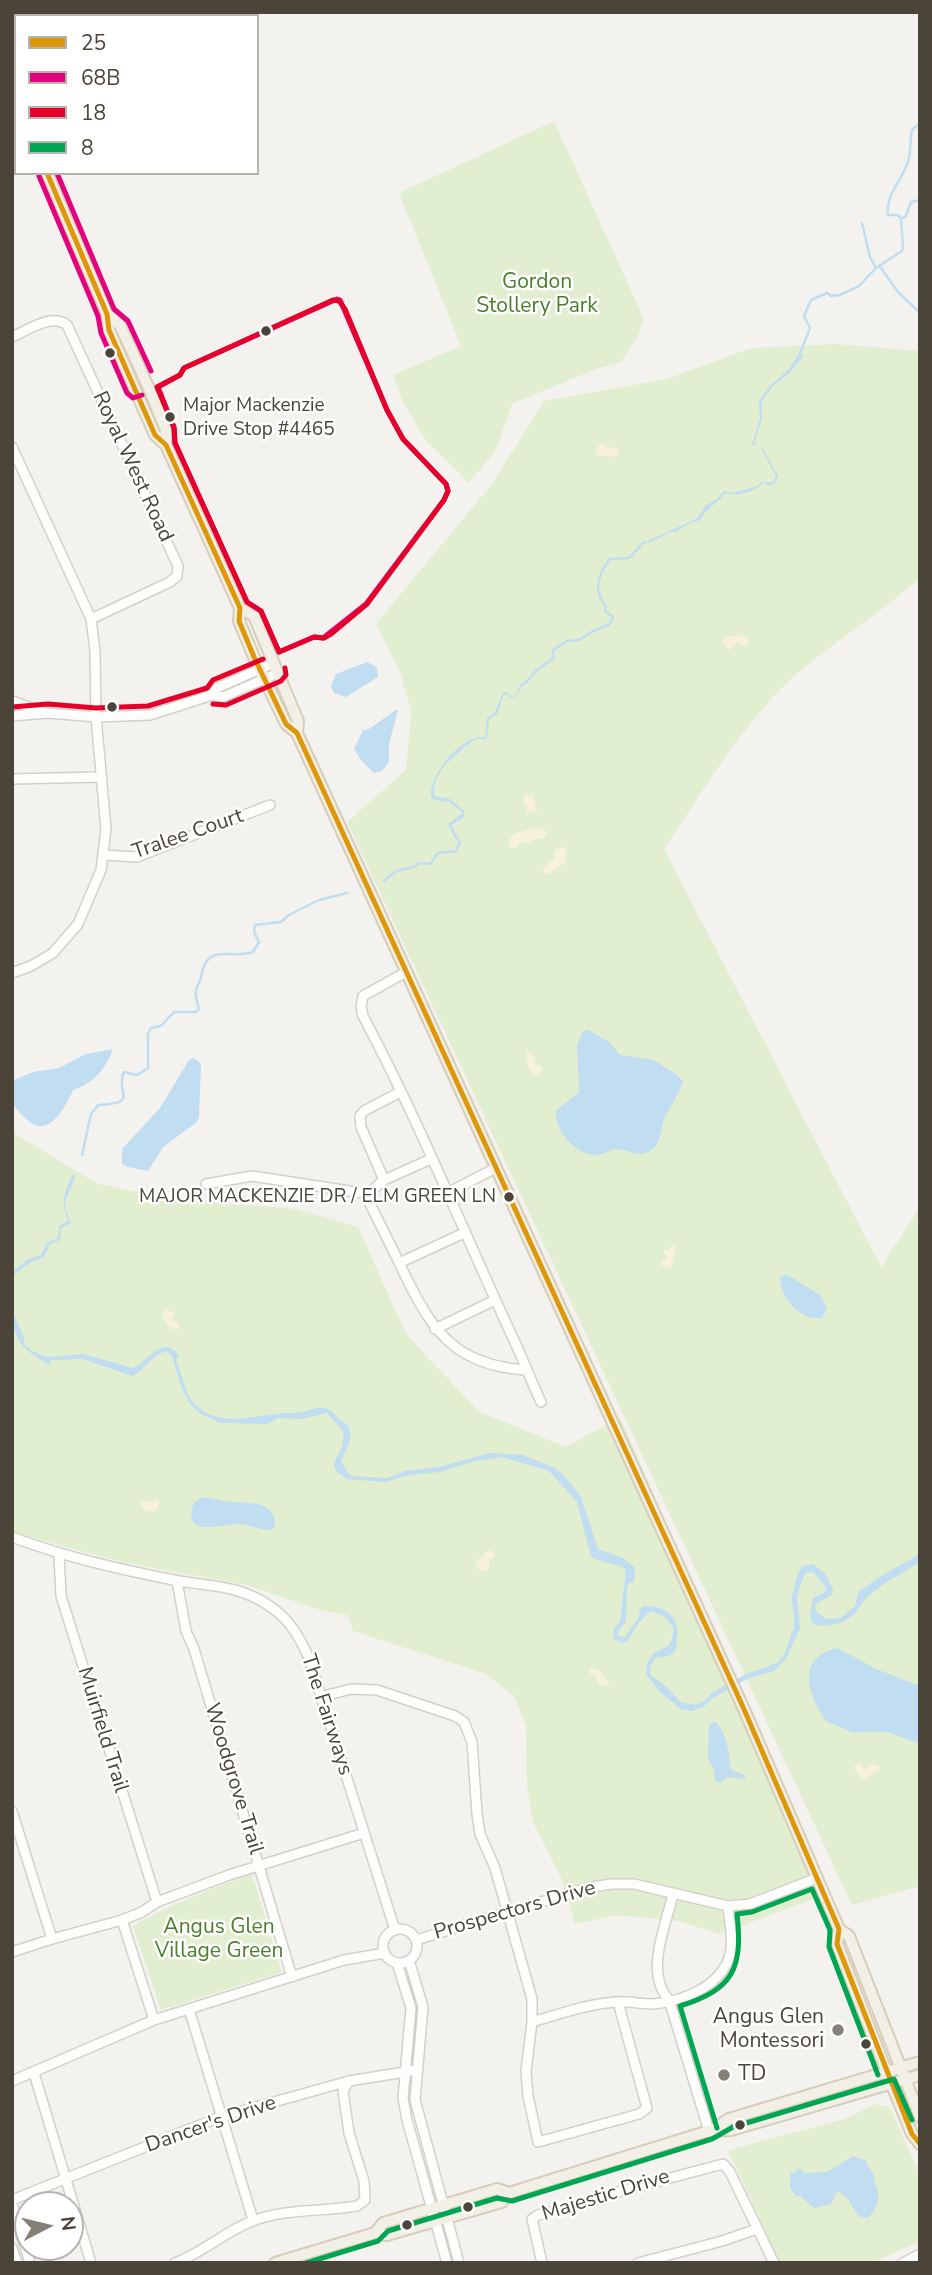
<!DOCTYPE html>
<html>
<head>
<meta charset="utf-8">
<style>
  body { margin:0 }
  #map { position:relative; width:932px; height:2275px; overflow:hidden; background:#f4f2ee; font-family:"Nunito Sans",sans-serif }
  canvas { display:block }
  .frame { position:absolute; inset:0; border:14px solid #4b4439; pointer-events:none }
  .legend { position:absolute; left:14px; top:14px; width:245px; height:161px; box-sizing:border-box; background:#fff; border:2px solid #b7b4b0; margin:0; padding:9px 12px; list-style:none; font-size:21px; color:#4b4439 }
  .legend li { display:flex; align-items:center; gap:14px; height:35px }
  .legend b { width:35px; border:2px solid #b7b4b0 }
  .north { position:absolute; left:14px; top:2191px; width:70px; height:70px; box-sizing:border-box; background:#fff; border:2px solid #b7b4b0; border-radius:50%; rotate:83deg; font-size:19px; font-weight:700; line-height:28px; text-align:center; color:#4b4439 }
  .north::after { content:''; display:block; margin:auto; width:24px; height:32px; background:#868178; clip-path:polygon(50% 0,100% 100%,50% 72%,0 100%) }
</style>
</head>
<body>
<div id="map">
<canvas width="932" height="2275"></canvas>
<div class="frame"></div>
<ul class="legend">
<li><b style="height:9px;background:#dd9709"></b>25</li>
<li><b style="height:9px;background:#e5007d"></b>68B</li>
<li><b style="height:9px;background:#e4002b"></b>18</li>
<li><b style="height:9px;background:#00a651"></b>8</li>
</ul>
<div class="north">N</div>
</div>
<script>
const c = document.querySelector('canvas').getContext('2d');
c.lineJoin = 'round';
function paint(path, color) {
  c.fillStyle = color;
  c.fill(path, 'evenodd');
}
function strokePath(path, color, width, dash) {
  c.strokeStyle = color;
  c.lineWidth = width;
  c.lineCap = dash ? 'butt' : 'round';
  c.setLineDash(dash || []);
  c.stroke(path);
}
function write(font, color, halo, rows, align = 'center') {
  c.font = font + ' "Nunito Sans",sans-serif';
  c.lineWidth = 5;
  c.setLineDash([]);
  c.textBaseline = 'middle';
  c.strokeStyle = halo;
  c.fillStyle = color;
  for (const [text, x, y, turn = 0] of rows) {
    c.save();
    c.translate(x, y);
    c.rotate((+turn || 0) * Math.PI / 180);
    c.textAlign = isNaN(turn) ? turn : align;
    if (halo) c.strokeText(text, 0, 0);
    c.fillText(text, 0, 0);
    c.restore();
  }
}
const green = new Path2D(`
  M554,121L644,319L638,336L621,362L596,369L512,404L496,450L469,483L427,442L402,400L393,375L461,346L399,193Z
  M836,344L920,351V578C883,611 842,636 805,667C745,717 707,786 664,849L881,1267L920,1207V1886L852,1905L347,822L406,770L411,711L400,671L376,624L492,484L544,401L667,379L751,348Z
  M12,1132L96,1183L164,1198L296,1209L358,1227L406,1334L478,1411L566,1447L620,1417L827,1894L720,1934L678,1921L640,1917L612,1916L575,1924L562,1880L533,1822L527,1786L526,1726L514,1696L486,1674L353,1631L348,1615L323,1611L246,1585L121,1562L12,1532Z
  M252,1874L282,1972L161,2010L133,1926C171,1904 210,1889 252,1874Z
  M875,2104L890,2107L920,2175V2241L871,2263H780L728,2150L845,2119Z`);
const sand = new Path2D(`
  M601,443L608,448L617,447L619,454L615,457L596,455V449Z
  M744,635L749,639L747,645H741L738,642L728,651L726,644H722V640L729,636Z
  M525,795L533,796L537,811L526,813L528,806L522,803Z
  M535,827L547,831L545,838L535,839L526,844L521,841L517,847L510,849L508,841L514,834Z
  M563,847L567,851L566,862L550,873H544L543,869L549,862L555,860L554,855L556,849Z
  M527,1051L533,1054L536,1065L542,1066V1071L538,1076C528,1072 525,1060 527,1051Z
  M673,1245L676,1248L672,1266L667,1269L661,1265L662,1260L667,1259L663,1250H668Z
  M164,1309L174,1312V1317L170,1320L178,1322L179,1329C169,1332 166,1322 162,1315Z
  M145,1500L151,1502L158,1500L159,1508L153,1512L143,1510L141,1503Z
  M489,1550L493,1551L495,1557L489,1560V1568L482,1572L476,1567V1562Z
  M590,1667L600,1671L610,1684L599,1686V1682L596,1681L597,1675H591L589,1672Z
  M860,1763L865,1770L871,1764L879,1766V1771L864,1780L854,1768L855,1765Z`);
const water = new Path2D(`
  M799,354L804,356L788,374L772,387L762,401V418L754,444L762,447L778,476L775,483L768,486L763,482C756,493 737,496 725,493C716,505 708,506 700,520L688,524L678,531L668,533L652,542L641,544L698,518L705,506L717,499L724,491L733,493L758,486L762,481L768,483L774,482L776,476L760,446L752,445L760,418L759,400L771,385L788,370Z
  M367,662L377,667L378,677L346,697L334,693L331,686L336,674Z
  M526,680L527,683L521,687L515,698H511L506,694L503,696L497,714L489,720L487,737L485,739H475C457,754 432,770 434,796L450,799L465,812L463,818L451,825L458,838L455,839L448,824L463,813L449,802L435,800L431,797C429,775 462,734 485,737L487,718L495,712L502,694L506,692L512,697H515L520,685Z
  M396,710H398L389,744V762L382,771L374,773L361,760L354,749L363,730L369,729Z
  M588,1030L609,1042L620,1055L654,1060L677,1075L683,1081C679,1094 672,1104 666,1115C660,1125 663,1141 652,1149C641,1159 629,1150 616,1149C610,1149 607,1153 602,1154C580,1160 554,1132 556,1111L579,1092L577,1045L583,1031Z
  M113,1049C105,1070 94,1083 73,1090C67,1104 52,1134 33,1124C25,1120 18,1110 12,1103V1082L14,1080L33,1072L59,1068L86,1054Z
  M194,1058L201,1064L199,1116L197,1122L163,1147L148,1171L128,1167L122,1164V1149L160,1108L189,1060Z
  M72,1175L75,1177L66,1199L65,1208L71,1223L61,1228L60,1240L50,1244L44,1257L30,1263L12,1276V1272L27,1260L41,1255L47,1243L58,1238L59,1226L68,1221C61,1197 63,1198 72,1175Z
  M786,1274L820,1295L827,1308L822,1318C800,1321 780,1298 780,1277Z
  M12,1311C17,1319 21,1333 24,1336V1344L32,1351L47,1357L83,1354L133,1368C150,1360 161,1334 179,1355L176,1360C183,1375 184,1396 198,1407C221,1426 249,1417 275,1414C284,1412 293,1414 302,1412C308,1411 316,1407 323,1408C331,1408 334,1414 339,1419C342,1422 346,1423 348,1426C355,1436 345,1452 341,1461L348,1473L353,1476L387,1478L405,1471L439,1467L490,1453L523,1455L555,1468L565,1476L581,1497L598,1549L623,1558L635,1568L634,1582L629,1583L627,1587L626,1622L619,1630L618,1636L625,1637L639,1617L640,1609L643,1606C665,1606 680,1615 677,1639C677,1644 677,1651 672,1654C668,1657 660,1657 655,1658L650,1667V1674L670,1690L680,1702L696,1705L704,1701L713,1692L746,1674L777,1663L784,1655L794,1627V1612L791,1600L797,1576L802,1566L813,1564L825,1573L833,1589L832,1595L815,1604L816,1611L826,1619L841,1618L855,1606L858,1592L881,1576L920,1554V1562C904,1572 887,1581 872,1593C862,1600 861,1607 854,1614C845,1624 825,1629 812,1623L810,1614L813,1598L825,1592L826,1587L813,1572L805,1573L797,1595L800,1628L786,1659L774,1671L747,1679L713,1698L703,1707L692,1711L681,1709L660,1692L646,1674L647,1663L653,1654C669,1643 670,1652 674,1628L664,1616L650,1611L638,1624L628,1641L622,1643L613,1638L614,1628L620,1621L626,1570L621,1566L599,1561L591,1556L577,1502L549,1471L502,1457L475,1461L440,1472L410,1475L385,1482L347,1479L336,1471L334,1463L342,1446L344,1432L327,1413L301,1419L278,1418L268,1424L221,1423L199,1413L189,1403L181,1386L172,1356L166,1351C152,1355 145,1370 132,1376L83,1359L52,1360L50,1361L51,1364H49C25,1352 12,1340 12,1311Z
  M204,1497C214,1498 223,1502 232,1502C249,1503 276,1501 275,1526L270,1530C260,1530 249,1524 238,1524C221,1524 181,1539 194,1502Z
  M838,1648L876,1669L920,1686V1744L888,1732H852L826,1721C808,1694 795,1657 838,1648Z
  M715,1721C727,1732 729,1755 731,1770L745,1775V1779L727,1777L720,1783L715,1781L714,1769L708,1758L709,1726Z
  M853,2156L865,2160L874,2176C873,2184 878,2186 878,2194C879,2203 873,2213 868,2218L858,2216L848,2199L840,2192L836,2193L831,2204L814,2208L800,2196H796L790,2188V2172L794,2173L800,2168L804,2173L827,2172Z`);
const stream = new Path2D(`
  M901,219L898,215H888C885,193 905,178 909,158C911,148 910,139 912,130L920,123
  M862,223L870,257L876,268
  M879,265L898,292L920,313
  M799,356L810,328L804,316L811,300L827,293L831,296L840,295L859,286L876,268L902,251L903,247L901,219L906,216L911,202L920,200
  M526,682L538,669L554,658L553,650L567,641L579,640L593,631L609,625L613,617L605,611L606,606C592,591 599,572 610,559L629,558L644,542
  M384,881L396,871L414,867L419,863L430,864L438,853L456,851L460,842L456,837
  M82,1155L91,1114L98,1105C142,1103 114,1093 124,1072L137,1075L148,1068V1034L151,1028L161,1026L174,1012H196L199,1009C197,1002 194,994 197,987C198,984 201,980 201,977C207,941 229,960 253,952L259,942L254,932L255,925L281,922L289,915L319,900L347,893`);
const minor = new Path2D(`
  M12,337C28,330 51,313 67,325L178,566L177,576L170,582L91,619
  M12,447L91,619L95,651L96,717L106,829L101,870L78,924L53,953L31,966L12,973
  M212,695L223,697L278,673
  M12,701L43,712
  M12,716L48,713L96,717L150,715L212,695L217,688L274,663
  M12,779L101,777
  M104,855L137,857L270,805
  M406,972L363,996L361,1007L363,1016C418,1119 462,1228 511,1334C522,1356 530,1379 541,1402
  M400,1092L364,1111L360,1116L361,1127L384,1180L431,1159
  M384,1180L370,1192V1204C382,1228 394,1252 406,1277C434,1334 457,1365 525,1370
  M206,1184L252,1176L369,1194
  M447,1193L496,1168
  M399,1263L464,1233
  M435,1329L495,1300
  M12,1537C65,1557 118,1569 174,1580C210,1587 239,1584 271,1607C290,1620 300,1638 309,1658L395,1930
  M59,1555L61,1596L157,1902
  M177,1581L186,1631L194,1649L292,1977
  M320,1697L351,1689L377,1690L455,1716L464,1722L472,1742L477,1814L480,1834L495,1868L532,1999V2022L526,2071L528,2096L538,2142L639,2114L647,2108L618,2002
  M12,1811L52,1939
  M673,1894C666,1926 644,1972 669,2000L709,2131
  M122,1920L154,2020
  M383 1946a17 17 0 1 1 34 0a17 17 0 1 1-34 0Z
  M416,1940L587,1888L611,1884H634L728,1906L750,1904L817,1878
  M12,1952L52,1939L122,1920L142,1912L157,1902L229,1875L364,1833
  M409,1960L423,2007L415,2100L459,2263
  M397,1963L411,2008L403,2098L407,2120L447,2263
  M189,2009L253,2220
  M532,2022C560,2014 587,2004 616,2002C628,2001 641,2004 653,2004C684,2001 722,1986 730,1954C734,1940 729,1921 728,1906
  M34,2073L91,2263
  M12,2081L154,2020L344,1960L385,1953
  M12,2200L220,2117L349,2081L417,2070
  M12,2204L30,2263
  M12,2248L17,2263
  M175,2263C202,2253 223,2233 250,2222C284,2208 322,2212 357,2206L365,2200L364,2181L349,2133L343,2091L349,2081
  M542,2263L532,2219L538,2215L580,2205L621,2191L723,2164L730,2172L774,2263
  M638,2263L722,2241L757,2229
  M903,2263L920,2254`);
const major = new Path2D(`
  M12,89L16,98
  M47,173L107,314L109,330L155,435L166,445L240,608L239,621L254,657L286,724L297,733L743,1707L839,1929L837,1944L891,2083L912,2134L920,2144
  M107,314L120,325L151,393L166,430V445
  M240,608L254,616L298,721L297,733
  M839,1929L849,1936L920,2117
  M712,2130L729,2119L920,2062
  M375,2233L383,2223L497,2189L509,2193L709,2131L731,2130L920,2075
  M275,2263L375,2233L387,2235L502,2202L509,2193`);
const bus1 = new Path2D(`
  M47,173L107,314L109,330L155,435L166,445L240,608L239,621L254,657L286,724L297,733L743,1707L839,1929L837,1944L912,2134L920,2144`);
const bus2 = new Path2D(`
  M57,173L114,309L128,321L151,371
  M39,176L98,316L101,333L127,393L133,398L142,395
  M337,299L340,300L387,410L403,439L446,484L448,491L444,500L366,604L323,638L314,637L279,652L261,611L247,602L175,443L174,428L158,387L180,375L184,368Z`);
const bus3 = new Path2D(`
  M333,300L339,301L345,309L387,410L403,439L446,484L448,491L444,500L367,604L331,634L324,638L314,637L279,652L261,611L247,602L175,443L174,427L157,387L180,375L184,368Z
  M213,704L226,705L281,681L286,675L285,668
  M12,707L48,704L96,708L148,706L207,688L213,680L263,659`);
const bus4 = new Path2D(`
  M717,2128L680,2006C734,1989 743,1968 737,1914L752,1912L812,1889L830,1930L829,1947L878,2075
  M306,2263L378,2241L388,2231L497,2198L512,2201L712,2139L733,2127L894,2079L912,2120`);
const markers = [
  [266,331,6,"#4b4439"],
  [110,353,6,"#4b4439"],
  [170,417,6,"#4b4439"],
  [112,707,6,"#4b4439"],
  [509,1197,6,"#4b4439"],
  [838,2030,7,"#868178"],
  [866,2044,6,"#4b4439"],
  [724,2075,7,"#868178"],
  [740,2125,6,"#4b4439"],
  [468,2207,6,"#4b4439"],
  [407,2225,6,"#4b4439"]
];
const busNames = [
  ["Major Mackenzie",183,406],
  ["Drive Stop #4465",183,430],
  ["MAJOR MACKENZIE DR / ELM GREEN LN",496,1197,"right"]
];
const parkNames = [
  ["Gordon",537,283],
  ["Stollery Park",537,307],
  ["Angus Glen",219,1928],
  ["Village Green",219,1952]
];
const streetNames = [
  ["Royal West Road",132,467,65],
  ["Tralee Court",188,835,-19],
  ["The Fairways",326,1715,72],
  ["Muirfield Trail",102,1730,73],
  ["Woodgrove Trail",233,1779,73],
  ["Prospectors Drive",515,1911,-16],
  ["Dancer's Drive",211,2125,-19],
  ["Majestic Drive",606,2196,-17]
];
const poiNames = [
  ["Angus Glen",824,2018],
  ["Montessori",824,2042],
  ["TD",738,2075,"left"]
];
paint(green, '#e1eecf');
paint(sand, '#f7f0da');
paint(water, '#c0ddf1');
strokePath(stream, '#c0ddf1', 2.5);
strokePath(minor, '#d2d0cb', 12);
strokePath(major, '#d6cebb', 14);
strokePath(minor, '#fdfdfc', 9);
strokePath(major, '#f2efe6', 10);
strokePath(bus1, '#dd9709', 5);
strokePath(bus2, '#e5007d', 5);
strokePath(bus3, '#e4002b', 5);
strokePath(bus4, '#00a651', 5);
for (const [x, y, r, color] of markers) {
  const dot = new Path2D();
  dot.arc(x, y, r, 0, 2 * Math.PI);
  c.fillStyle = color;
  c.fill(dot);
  strokePath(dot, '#fff', 2.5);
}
write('19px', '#4b4439', '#fff', busNames, 'left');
write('21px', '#4a7f2a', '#fff', parkNames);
write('21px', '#4b4439', '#fff', streetNames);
write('21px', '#4b4439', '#fff', poiNames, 'right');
</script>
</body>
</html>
